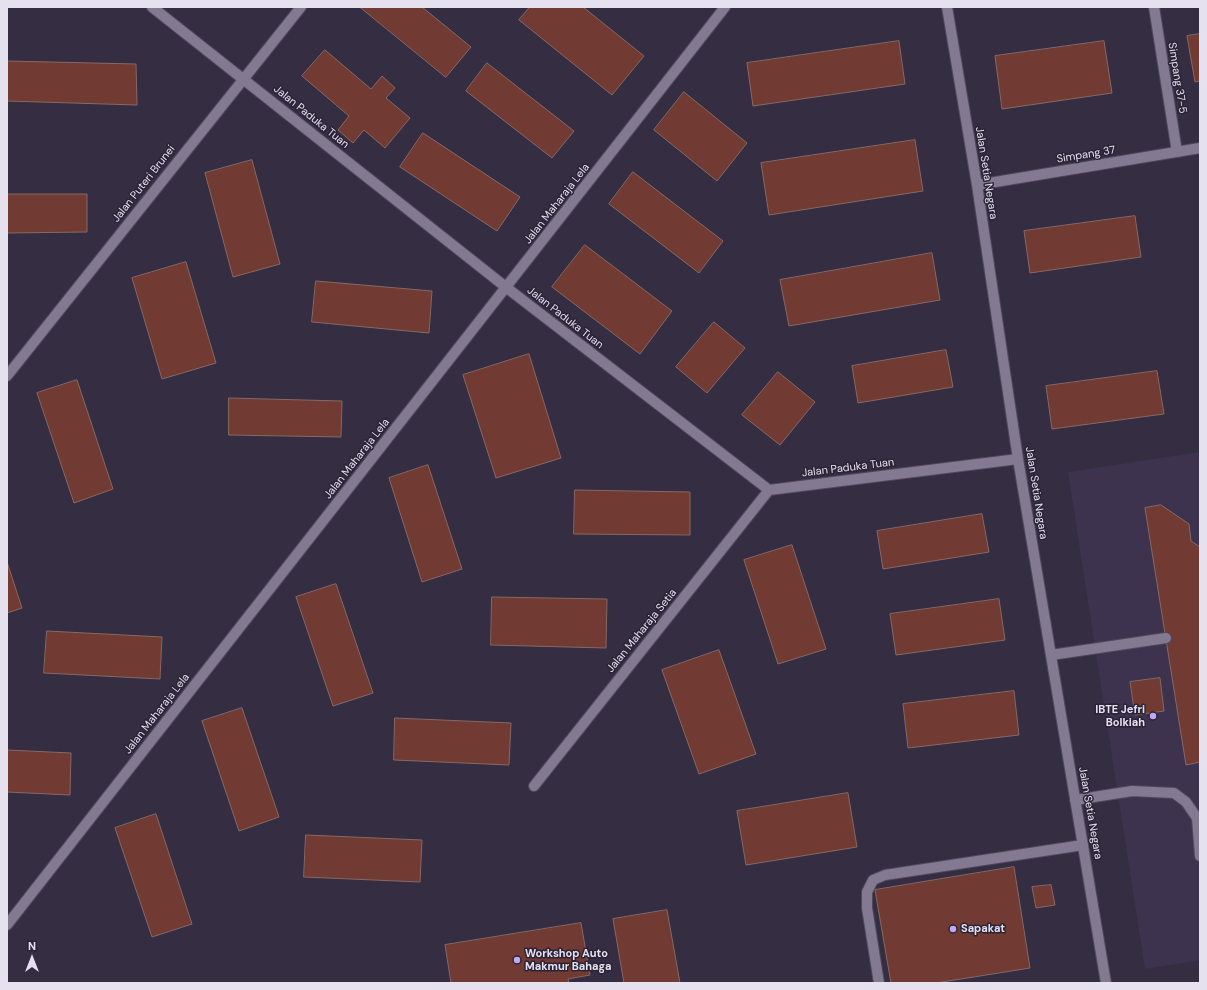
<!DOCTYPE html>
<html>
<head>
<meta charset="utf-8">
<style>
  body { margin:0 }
  #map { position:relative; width:1207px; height:990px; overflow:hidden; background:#352d42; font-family:"DM Sans",sans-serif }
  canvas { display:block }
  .frame { position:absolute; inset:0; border:8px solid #e6e1ef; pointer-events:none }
  .north { position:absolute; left:12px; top:938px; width:40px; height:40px; -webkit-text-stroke:3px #2b2337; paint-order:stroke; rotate:0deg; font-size:11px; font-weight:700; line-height:16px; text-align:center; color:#e6e1ef }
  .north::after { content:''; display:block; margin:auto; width:14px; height:18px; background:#e6e1ef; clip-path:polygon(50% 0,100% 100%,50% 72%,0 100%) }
</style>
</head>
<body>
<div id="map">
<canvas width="1207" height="990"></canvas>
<div class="frame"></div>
<div class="north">N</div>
</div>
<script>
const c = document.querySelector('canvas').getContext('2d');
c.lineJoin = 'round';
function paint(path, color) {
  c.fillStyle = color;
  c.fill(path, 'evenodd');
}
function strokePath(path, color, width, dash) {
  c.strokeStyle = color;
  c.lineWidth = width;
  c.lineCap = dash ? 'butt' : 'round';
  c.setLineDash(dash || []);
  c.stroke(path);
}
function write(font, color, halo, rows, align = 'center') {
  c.font = font + ' "DM Sans",sans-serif';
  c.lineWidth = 3;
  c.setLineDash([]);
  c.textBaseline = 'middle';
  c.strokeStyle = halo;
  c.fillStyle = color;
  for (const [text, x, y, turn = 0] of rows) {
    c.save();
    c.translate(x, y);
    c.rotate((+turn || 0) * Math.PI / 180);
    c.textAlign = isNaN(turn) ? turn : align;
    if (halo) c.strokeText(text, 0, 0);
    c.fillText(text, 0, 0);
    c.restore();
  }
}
const built = new Path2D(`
  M1200,452V960L1145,969L1068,472Z`);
const building = new Path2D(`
  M360,7H422L471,47L446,77Z
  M530,7H583L644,56L612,95L519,20Z
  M1200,34V81L1195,82L1187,36Z
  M899,41L905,84L753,106L747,63Z
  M1104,41L1112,93L1002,109L995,56Z
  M325,50L371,89L382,76L395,88L386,98L410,118L385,148L364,130L353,143L338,130L349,116L302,76Z
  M7,61L136,64L137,105L7,101Z
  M487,63L574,131L552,158L466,91Z
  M684,92L747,143L717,181L654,130Z
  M423,133L520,197L497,231L400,167Z
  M915,140L923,191L769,215L761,163Z
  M252,160L280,264L233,277L205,173Z
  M633,172L723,241L699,273L609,204Z
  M7,194H87V232L7,233Z
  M1135,216L1141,257L1030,273L1024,231Z
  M585,245L672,311L640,354L552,287Z
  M932,253L940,300L789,326L780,280Z
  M186,262L216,363L162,379L132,278Z
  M316,281L432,291L429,333L312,322Z
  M714,322L745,348L707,393L676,367Z
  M946,350L953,387L858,403L852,366Z
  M529,354L561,458L496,478L463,375Z
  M1157,371L1164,414L1052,429L1046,386Z
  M778,372L815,402L780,445L742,415Z
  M77,380L113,489L74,503L37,393Z
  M229,398L342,401L341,437L229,435Z
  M428,465L462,569L422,582L389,478Z
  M575,490L690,492V535L574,534Z
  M1161,505L1189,524L1191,541L1200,547V762L1186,765L1145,508Z
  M982,514L989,552L883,569L877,531Z
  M792,545L826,649L778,664L744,560Z
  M7,562L22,608L7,613Z
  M336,584L373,693L333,706L296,597Z
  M492,597L607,599L606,648L491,645Z
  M999,599L1005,640L896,655L890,614Z
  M47,631L162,637L160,679L44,673Z
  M719,650L756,754L699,774L662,670Z
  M1160,678L1164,711L1135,715L1130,682Z
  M1014,691L1019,735L908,748L903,704Z
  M242,708L279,817L239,831L202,721Z
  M395,718L511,723L509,765L394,760Z
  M7,750L71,753L70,795L7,792Z
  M848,793L857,847L746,865L737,811Z
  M156,814L192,924L152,937L115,828Z
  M306,835L422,840L420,882L304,877Z
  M1014,867L1030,968L936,983H891L875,890Z
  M1051,885L1055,905L1036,908L1032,887Z
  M667,910L680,983H624L613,919Z
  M581,923L590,975L568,979L569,983H451L445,945Z`);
const service = new Path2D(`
  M1154,7L1177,152
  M1051,655L1166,638
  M1075,800L1132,791L1174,793L1186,802L1197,818L1200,856
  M879,983L867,908V892L873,880L885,875L1083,845`);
const minor = new Path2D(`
  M152,7L507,288L769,490L1018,459
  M947,7L977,185L1018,459L1106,983
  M977,185L1200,148
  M7,376L301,7
  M534,786L769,490
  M7,925L725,7`);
const markers = [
  [1153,716,4,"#c2a7f2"],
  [953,929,4,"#c2a7f2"],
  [517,960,4,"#c2a7f2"]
];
const streetNames = [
  ["Simpang 37-5",1177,78,81],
  ["Jalan Paduka Tuan",311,117,39],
  ["Simpang 37",1086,155,-9],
  ["Jalan Setia Negara",986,173,81],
  ["Jalan Puteri Brunei",144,184,-52],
  ["Jalan Maharaja Lela",557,204,-52],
  ["Jalan Paduka Tuan",565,318,38],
  ["Jalan Maharaja Lela",357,459,-52],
  ["Jalan Paduka Tuan",848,468,-7],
  ["Jalan Setia Negara",1036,493,81],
  ["Jalan Maharaja Setia",642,631,-51],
  ["Jalan Maharaja Lela",157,714,-52],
  ["Jalan Setia Negara",1090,813,80]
];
const poiNames = [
  ["IBTE Jefri",1145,710,"right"],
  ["Bolkiah",1145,723,"right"],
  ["Sapakat",961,929],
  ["Workshop Auto",525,954],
  ["Makmur Bahaga",525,967]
];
paint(built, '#3e334e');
paint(building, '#713a33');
strokePath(building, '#866965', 1);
strokePath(service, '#514a5c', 12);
strokePath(minor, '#514a5c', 12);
strokePath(service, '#837a92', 10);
strokePath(minor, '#837a92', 10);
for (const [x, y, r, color] of markers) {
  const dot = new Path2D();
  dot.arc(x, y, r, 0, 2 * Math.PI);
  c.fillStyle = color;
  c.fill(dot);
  strokePath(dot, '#2b2337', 1.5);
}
write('11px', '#e6e1ef', '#2b2337', streetNames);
write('bold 11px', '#e6e1ef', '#2b2337', poiNames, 'left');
</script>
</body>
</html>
